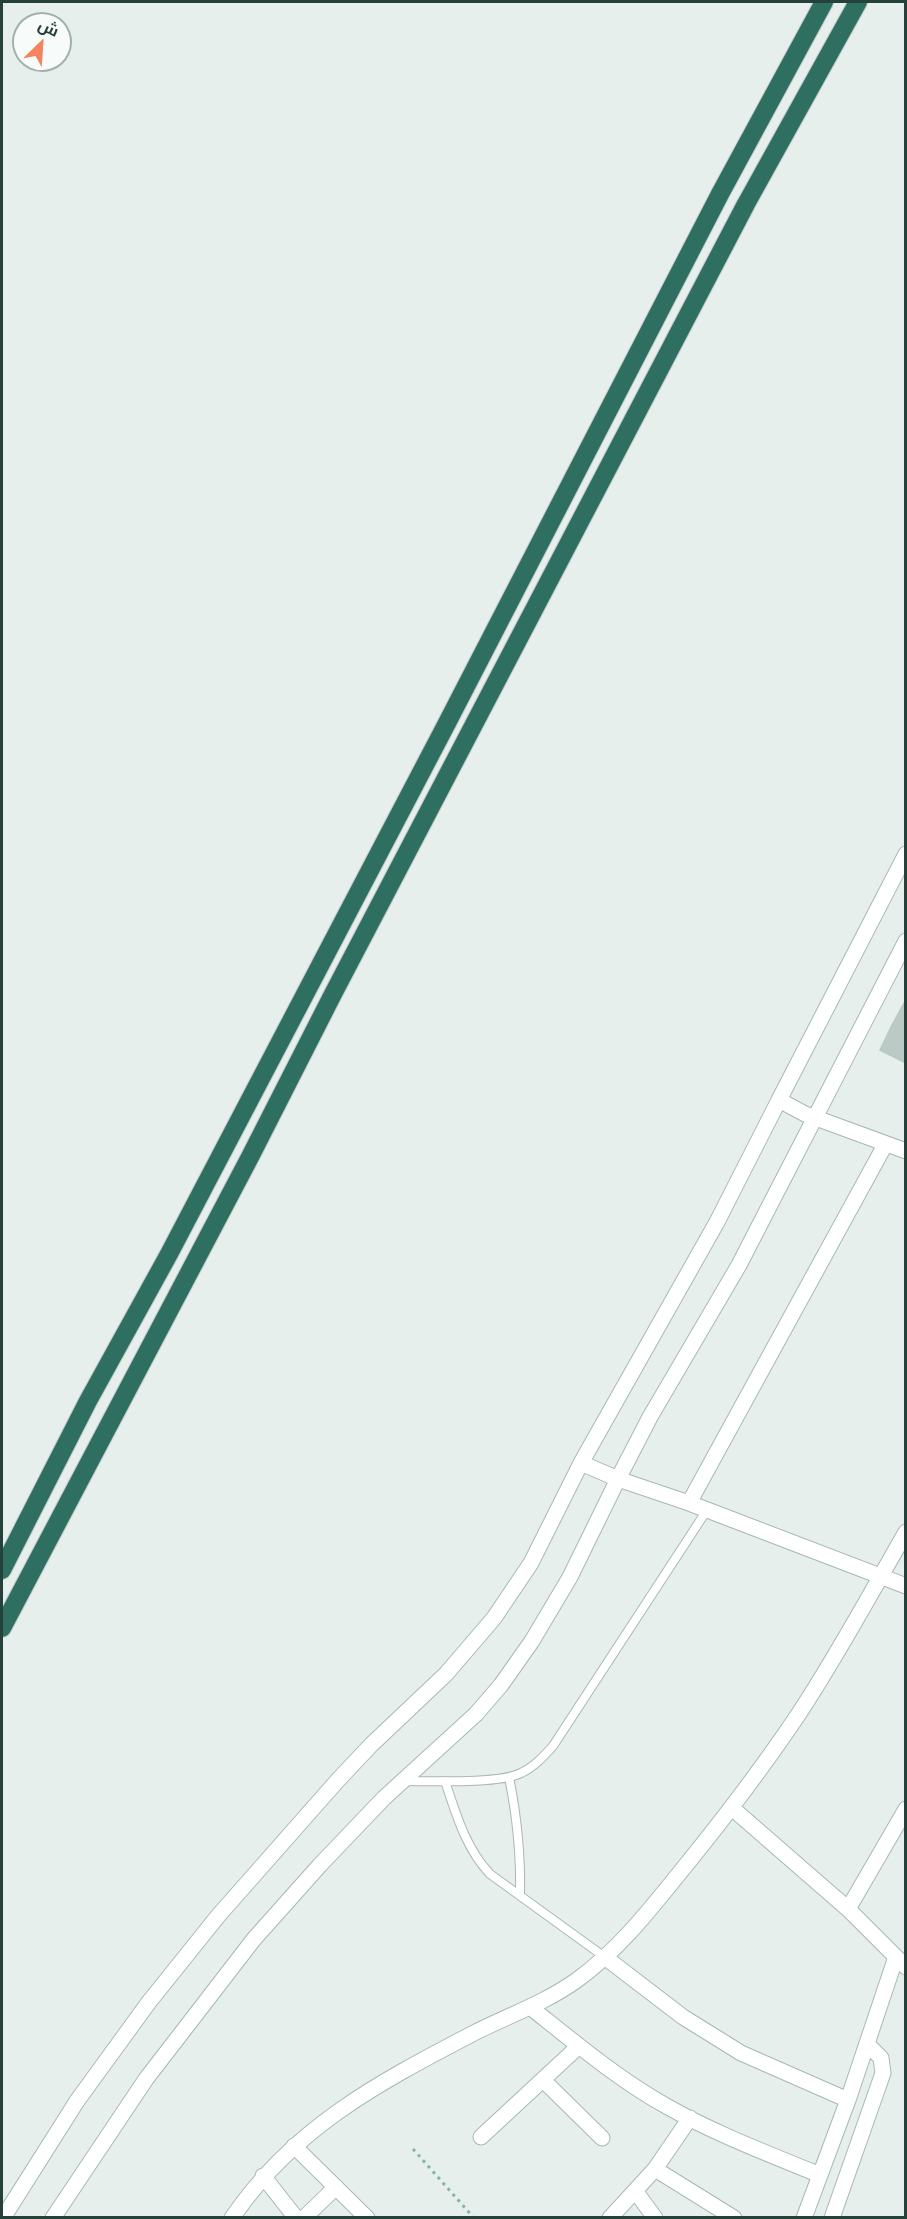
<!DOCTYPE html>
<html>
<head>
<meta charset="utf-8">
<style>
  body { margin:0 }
  #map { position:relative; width:907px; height:2219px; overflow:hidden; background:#e6efeb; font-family:"Exo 2",Cairo,sans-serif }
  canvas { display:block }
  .frame { position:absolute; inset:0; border:3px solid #24423a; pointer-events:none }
  .north { position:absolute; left:12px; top:12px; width:60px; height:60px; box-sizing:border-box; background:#f7fbf9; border:2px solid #a3b1ad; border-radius:50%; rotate:25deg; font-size:16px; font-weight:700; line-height:24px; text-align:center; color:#24423a }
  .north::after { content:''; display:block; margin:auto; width:21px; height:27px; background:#f4845f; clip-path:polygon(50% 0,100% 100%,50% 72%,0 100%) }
</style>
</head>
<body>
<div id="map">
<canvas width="907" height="2219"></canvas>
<div class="frame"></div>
<div class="north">ش</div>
</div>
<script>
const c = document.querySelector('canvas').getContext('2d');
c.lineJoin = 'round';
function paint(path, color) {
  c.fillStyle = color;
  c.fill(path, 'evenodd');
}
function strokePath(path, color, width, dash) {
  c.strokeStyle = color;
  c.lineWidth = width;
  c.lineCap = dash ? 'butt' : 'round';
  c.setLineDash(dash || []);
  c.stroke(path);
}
const building = new Path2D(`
  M904,1003L906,1004V1032L892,1025Z
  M892,1025L906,1032V1063L880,1050Z`);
const path = new Path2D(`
  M413,2149L474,2218`);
const lane = new Path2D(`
  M509,1777C517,1817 521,1855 520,1895
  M404,1781C431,1781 500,1784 521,1773C534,1767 544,1756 553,1746L707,1510
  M445,1781C456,1814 466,1849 490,1874L606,1958`);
const street = new Path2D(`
  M906,854L779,1100L805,1114L906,1151
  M906,941L739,1265L650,1417L618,1479L689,1503L906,1586
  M581,1463L717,1222L779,1100
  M689,1503L885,1145
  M732,1808L848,1909L906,1967
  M848,1909L906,1809
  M606,1958L683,2017L741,2053L848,2100
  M530,2007C574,2042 619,2080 668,2107C716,2134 769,2154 820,2175
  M543,2080L602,2138
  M481,2137L579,2046
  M294,2146L367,2218
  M655,2169L734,2218
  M263,2176L296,2218
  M636,2192L655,2218
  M3,2218L77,2101L149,2002L218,1916L338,1780L371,1745L446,1674L494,1618L531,1563L581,1463L618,1479L570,1577L532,1641L501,1685L476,1714L384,1798L320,1865L254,1939L146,2079L53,2218
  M232,2218C293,2128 378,2083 472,2034C507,2016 545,2003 577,1980C621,1948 652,1907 686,1865C725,1817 763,1767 798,1715C837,1656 871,1593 906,1532
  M304,2218L336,2187
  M610,2218L655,2169L690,2118
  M804,2218L848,2100L896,1957
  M832,2218L883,2073L881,2058L867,2044`);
const highway = new Path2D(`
  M2,1570L88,1401L169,1254L446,725L720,194L824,2
  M2,1628L250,1157L333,994L746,204L858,2`);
paint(building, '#bbcac4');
strokePath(building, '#b8c9c2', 1.5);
strokePath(lane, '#a8b8b2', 10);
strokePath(street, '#a8b8b2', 17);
strokePath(highway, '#c2cac8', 20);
strokePath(path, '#86b3a5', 3, [3, 4.5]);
strokePath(lane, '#fff', 8);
strokePath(street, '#fff', 15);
strokePath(highway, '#2f6f62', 18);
</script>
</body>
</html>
